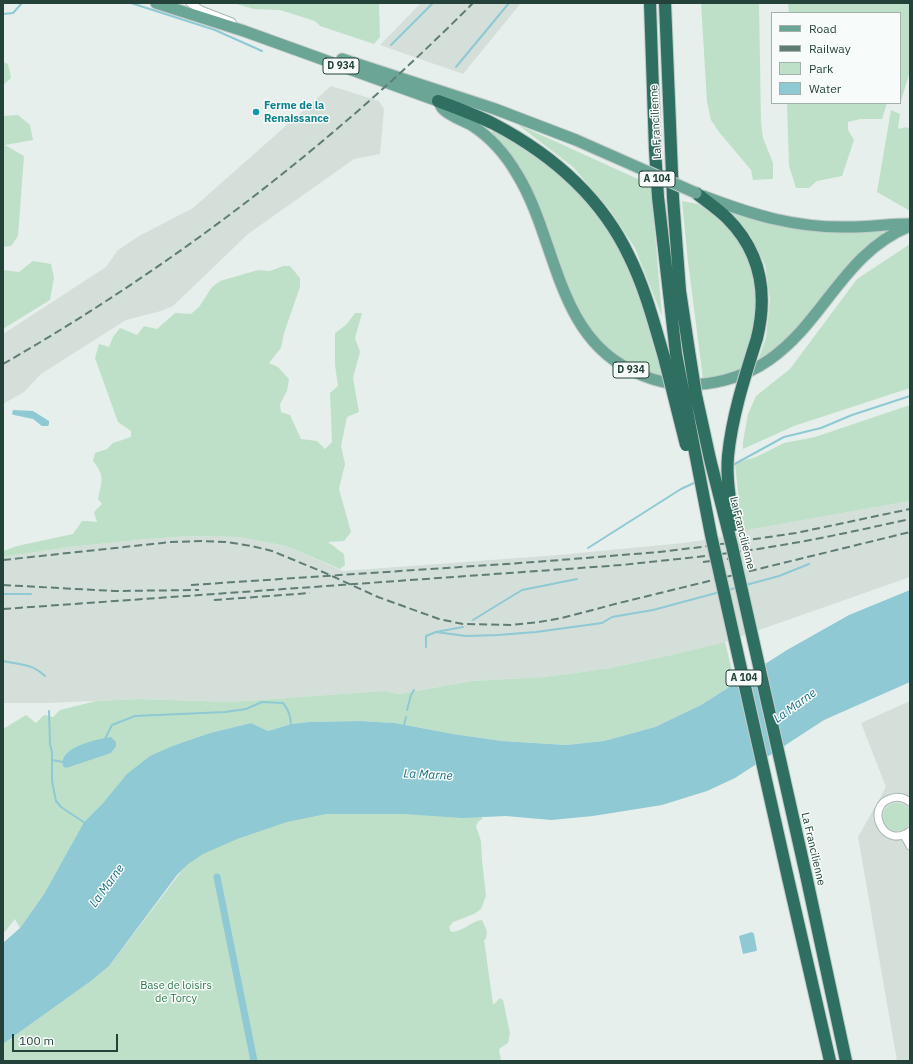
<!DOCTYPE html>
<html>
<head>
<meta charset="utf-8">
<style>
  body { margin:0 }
  #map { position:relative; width:913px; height:1064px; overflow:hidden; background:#e6efeb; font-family:"IBM Plex Sans",sans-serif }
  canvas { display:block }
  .frame { position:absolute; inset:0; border:4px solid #24423a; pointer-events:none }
  .legend { position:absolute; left:771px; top:12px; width:130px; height:92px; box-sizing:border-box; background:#f7fbf9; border:1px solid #a3b1ad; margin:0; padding:5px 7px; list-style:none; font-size:12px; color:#24423a }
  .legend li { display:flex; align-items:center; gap:8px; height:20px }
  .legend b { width:20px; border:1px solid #a3b1ad }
  .scale { position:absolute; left:12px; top:1034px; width:106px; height:18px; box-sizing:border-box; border:2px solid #24423a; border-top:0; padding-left:5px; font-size:12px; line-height:14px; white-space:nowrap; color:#24423a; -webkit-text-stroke:3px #f7fbf9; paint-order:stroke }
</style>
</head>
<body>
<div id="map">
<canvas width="913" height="1064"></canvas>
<div class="frame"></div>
<ul class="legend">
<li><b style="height:5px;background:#6aa596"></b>Road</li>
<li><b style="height:5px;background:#5f7d75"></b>Railway</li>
<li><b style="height:11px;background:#bfe0c8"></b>Park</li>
<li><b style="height:11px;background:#8ec9d4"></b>Water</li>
</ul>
<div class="scale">100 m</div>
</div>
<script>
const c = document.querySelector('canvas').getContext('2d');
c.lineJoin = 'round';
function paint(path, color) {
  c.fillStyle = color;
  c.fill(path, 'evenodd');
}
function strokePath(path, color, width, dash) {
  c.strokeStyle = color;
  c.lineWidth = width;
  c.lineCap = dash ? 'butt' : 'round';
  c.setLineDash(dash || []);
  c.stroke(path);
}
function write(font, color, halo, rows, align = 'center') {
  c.font = font + ' "IBM Plex Sans",sans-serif';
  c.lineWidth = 3;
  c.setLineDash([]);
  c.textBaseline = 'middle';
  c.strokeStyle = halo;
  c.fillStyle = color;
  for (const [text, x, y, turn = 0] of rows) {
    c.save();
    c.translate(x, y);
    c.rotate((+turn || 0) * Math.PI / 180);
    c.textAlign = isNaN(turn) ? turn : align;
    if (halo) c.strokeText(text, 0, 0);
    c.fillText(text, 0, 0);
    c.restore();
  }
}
const built = new Path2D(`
  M421,3H521L463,74L380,45Z
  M331,86L379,101L384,109L380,154L354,159L248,234L173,306L161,311L126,320L41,374L24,392L3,404V334L106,267L118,250L139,236L193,208Z
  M910,501V577L725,642L671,655L610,668L576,673L543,677L472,681L400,694L383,691L231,702L139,699L48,703H3V557L70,547L148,539L190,536L239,537L286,546L343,571L558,555L683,543L717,538L742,531Z
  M910,701V1061H897L858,837L886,787L861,723Z`);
const green = new Path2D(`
  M233,3H379L380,37L374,44L320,26L315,21L280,10L254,9Z
  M701,3H759L761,122L763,138L773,163V179L753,180L751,170L719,132L711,120L707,102Z
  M788,3H910V71L901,101L900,13H789Z
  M3,62L8,64L11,78L3,85Z
  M787,103H887L882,119H860L848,122V130L854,140L842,176L817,181L809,188H796L789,166Z
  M891,110L900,114L898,129L906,127L910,129V211L877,192Z
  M18,115L30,125L33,140L5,145L24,156L18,236L11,246L3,247V116Z
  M517,124L651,185L662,316L635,248L610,210L573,167Z
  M492,129L531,151L569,181L598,212L619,244L632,274L667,380L644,372L619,359L597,337L578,311L562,272L492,136Z
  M682,201L698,204L717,216L736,237L753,263L758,300L755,326L741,368L734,374L703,379L688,262Z
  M724,207L853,232L881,231L884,233L857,255L797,330L757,363L766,338L770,299L765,265L751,236Z
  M910,244V388L794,426L743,449V442L748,414L756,396L790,369L857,279Z
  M33,261L51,264L54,278L50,300L3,329V270L19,272Z
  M283,266H290L300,278V287L284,333L281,348L269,363L278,367L289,379L287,391L280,404L281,412L290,415L301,439L317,441L325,449L332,442L330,393L338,386L335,365V333L347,324L355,313H362L355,338L360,352L353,378L359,412L347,417L341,446L345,464L339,489L351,532L344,541L328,542L344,554L345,565L340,569L286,546L239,537L190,536L148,539L70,547L3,557V551L17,546L73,534L82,521H88L97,522L94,512L102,504L98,499C102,481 105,476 93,461L95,453L107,449L113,443L131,437V431L118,422L95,358L99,344L109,347L113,337L120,328L137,335L144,326L157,329L175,313L191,314L199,307L212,287L220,281L258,270L270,271Z
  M910,405V501L742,531L735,463L756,457L784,443L815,437Z
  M725,642L735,683L701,705L655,727L604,741L566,745L502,741L453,734L395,723L360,721L309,722L291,724L268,731L251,723L210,733L175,745L104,802L84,822L44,894L20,928L15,919L3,934V729L26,715L36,723L44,715L53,717L60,710L96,701L139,699L231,702L383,691L400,694L472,681L543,677L576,673L610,668L671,655Z
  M883 817a14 14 0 1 1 28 0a14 14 0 1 1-28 0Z
  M345,813L482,814V819L478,822L476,826L481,841L482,860L486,896L481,909L474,914L453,922L449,927L451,932C463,932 471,921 482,920L487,931L486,939L484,940L493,1004H494L500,998L503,1000L510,1033L508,1043L499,1049L501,1061H3V1044L91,981L109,966L193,856L295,814Z`);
const water = new Path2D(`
  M13,410L33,411L49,421V424L48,426H42L33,419L14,415L12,414Z
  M910,590V682L824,720L735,778L707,791L662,805L593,816L551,820L506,816L462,818L404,814H326L287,822L237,839L203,854L188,864L177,875L109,966L91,981L3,1044V943L20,928L44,894L84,822L104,802L127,774L150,756L175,745L210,733L251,723L268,731L291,724L309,722L360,721L395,723L453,734L502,741L566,745L604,741L655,727L701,705L787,650L849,615Z
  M111,737L116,742V746L111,753L66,768L63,766C58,747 98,739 111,737Z
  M752,932L754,934L757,950L756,951L743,954L739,936Z`);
const stream = new Path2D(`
  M131,3L215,30L262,51
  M3,14L13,13L22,3H27
  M391,45L433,3
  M456,67L509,3
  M731,466L784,437L821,428L852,415L910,396
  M588,548L681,489L696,482
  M746,585L779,576L809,564
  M729,590L738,587
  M3,594H31
  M473,620L522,590L577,579
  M436,632L466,636L498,635L536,632L602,623L612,617L653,610L720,592
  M426,647V636L436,632L463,627
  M3,661C20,665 31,663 45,676
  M407,710L411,695L414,690
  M49,711L50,744L52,752V781L56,801L61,807L85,823
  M404,725L406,717
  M104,741L112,725L135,716L225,712L246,709L262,702L283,703C289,710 291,717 291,726
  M52,760L63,762`);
const canal = new Path2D(`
  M217,877L254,1061`);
const minor = new Path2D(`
  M190,3L201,10L232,22
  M910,802C905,798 899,796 892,798C863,806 884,851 910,831
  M904,835L910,846`);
const primary = new Path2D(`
  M156,3L244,31L438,101C440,103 441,107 443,109C450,117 464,120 473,126C491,138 506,155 517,174C556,237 556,333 629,369C644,377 658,382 675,384C708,387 742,379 769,360C825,321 843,253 910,226
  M342,59L495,109L576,140
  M703,196C753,215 795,228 848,227C869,227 889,224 909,224`);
const motorway = new Path2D(`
  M650,3L655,150L658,197L676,354
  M665,3L673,198L680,291L689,351
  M438,101C457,108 476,115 494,124C551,154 601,197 629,256C645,288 654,323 664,357
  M696,193C706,201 718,209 727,218C761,252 768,293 757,338
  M806,875L846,1061
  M788,878L830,1061`);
const rail = new Path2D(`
  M3,364C174,266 334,143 473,3
  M3,560L171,542L203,541L226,542L252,546L272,551L323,572L378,597L439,619L463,624L510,625L539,622L562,618L619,603L910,532
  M703,562L735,558
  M3,585L114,591L199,590
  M191,585L535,562L659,552L701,547L796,533L910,509
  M214,600L310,593
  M3,609L622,565C677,559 733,554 788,544C829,537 869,528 910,519`);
const primaryBridge = new Path2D(`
  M576,140L696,193`);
const motorwayBridge = new Path2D(`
  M689,351L696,395L710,459L732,546L806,875
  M676,354L711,535L788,878
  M664,357L686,445
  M735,525C730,503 726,479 728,456C732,416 745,376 757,338`);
const markers = [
  [256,112,4,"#0f9aa8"]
];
const shields = [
  [341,66,36],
  [657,179,36],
  [631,370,36],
  [744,678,36]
];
const shieldNames = [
  ["D 934",341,66],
  ["A 104",657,179],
  ["D 934",631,370],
  ["A 104",744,678]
];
const cultureNames = [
  ["Ferme de la",264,106],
  ["Renaissance",264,119]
];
const streetNames = [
  ["La Francilienne",656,122,-93],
  ["La Francilienne",742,533,76],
  ["La Francilienne",813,849,77]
];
const parkNames = [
  ["Base de loisirs",176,986],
  ["de Torcy",176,999]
];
const waterNames = [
  ["La Marne",795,706,-36],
  ["La Marne",428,775,3],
  ["La Marne",107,886,-54]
];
paint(built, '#d4dfda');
paint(green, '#bfe0c8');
paint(water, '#8ec9d4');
strokePath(stream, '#8ec9d4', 2);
strokePath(canal, '#8ec9d4', 7);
strokePath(minor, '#a8b8b2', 9);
strokePath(primary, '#c2cac8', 13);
strokePath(motorway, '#c2cac8', 14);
strokePath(minor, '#fff', 7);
strokePath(primary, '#6aa596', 11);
strokePath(motorway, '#2f6f62', 12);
strokePath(rail, '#5f7d75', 2, [8, 4]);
strokePath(primaryBridge, '#c2cac8', 13, []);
strokePath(motorwayBridge, '#c2cac8', 14, []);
strokePath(primaryBridge, '#6aa596', 11);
strokePath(motorwayBridge, '#2f6f62', 12);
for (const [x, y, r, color] of markers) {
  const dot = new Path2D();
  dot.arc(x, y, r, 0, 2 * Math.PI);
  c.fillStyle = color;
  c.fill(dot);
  strokePath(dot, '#f7fbf9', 1.5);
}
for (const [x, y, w] of shields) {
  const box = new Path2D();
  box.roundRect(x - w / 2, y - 8, w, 16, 3);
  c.fillStyle = '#f7fbf9';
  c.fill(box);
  strokePath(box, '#24423a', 1);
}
write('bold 10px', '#24423a', null, shieldNames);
write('bold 11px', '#0d838f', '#f7fbf9', cultureNames, 'left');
write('11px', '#24423a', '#f7fbf9', streetNames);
write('11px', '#2d7a4b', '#f7fbf9', parkNames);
write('italic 12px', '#1c6f80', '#f7fbf9', waterNames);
</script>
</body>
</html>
